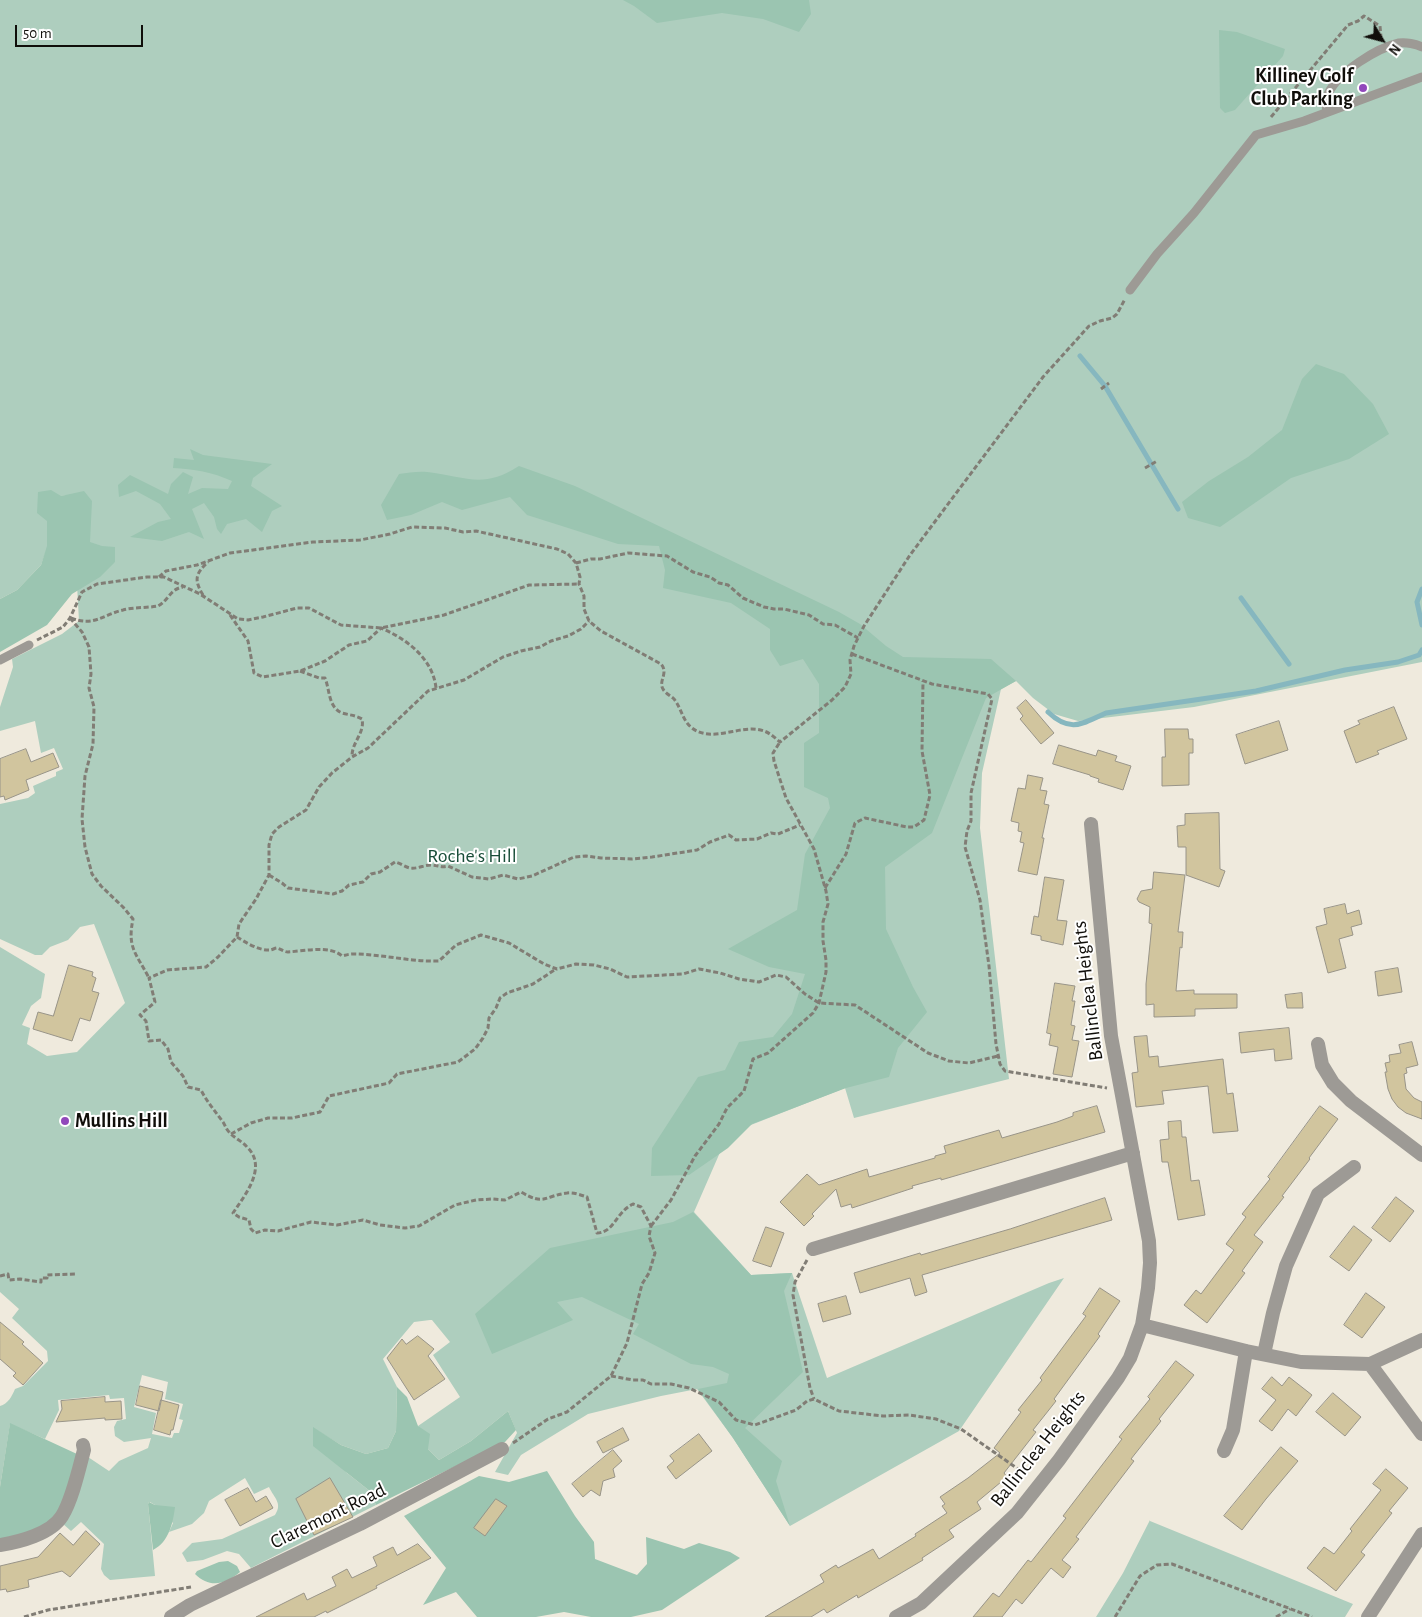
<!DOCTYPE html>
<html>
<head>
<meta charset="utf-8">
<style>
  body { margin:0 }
  #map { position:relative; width:1422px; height:1617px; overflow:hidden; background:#efeadd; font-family:"Alegreya Sans",sans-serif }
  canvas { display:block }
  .north { position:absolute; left:1357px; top:15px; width:50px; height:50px; -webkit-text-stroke:4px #fff; paint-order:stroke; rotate:127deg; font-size:14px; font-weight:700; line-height:20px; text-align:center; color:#100e0a }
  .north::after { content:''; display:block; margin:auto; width:18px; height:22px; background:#100e0a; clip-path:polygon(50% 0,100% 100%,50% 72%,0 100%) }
  .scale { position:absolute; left:15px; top:25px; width:128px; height:22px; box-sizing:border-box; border:2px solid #100e0a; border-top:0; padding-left:6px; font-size:15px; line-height:18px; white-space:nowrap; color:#100e0a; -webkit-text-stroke:4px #fff; paint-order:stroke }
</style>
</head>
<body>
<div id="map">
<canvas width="1422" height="1617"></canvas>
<div class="north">N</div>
<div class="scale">50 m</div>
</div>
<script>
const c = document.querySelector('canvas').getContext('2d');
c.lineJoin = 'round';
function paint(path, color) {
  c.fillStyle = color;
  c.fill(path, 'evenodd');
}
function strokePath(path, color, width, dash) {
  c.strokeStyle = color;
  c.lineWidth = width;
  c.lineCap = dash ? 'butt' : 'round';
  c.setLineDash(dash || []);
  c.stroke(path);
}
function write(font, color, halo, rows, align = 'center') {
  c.font = font + ' "Alegreya Sans",sans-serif';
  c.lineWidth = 4;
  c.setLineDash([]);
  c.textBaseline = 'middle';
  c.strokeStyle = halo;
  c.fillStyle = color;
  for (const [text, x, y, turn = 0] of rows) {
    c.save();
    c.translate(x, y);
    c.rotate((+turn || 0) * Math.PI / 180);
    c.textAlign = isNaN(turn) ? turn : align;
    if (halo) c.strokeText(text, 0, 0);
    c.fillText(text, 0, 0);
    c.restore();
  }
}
const green = new Path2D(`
  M0,0H1422V662L1194,707L1078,721L1054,714L1033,698L1016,681L1001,689L982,773L980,828L1009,1079L854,1118L845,1088L728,1134L694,1212L751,1275L792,1273L827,1378L1049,1283L1064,1278L959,1431L790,1526L733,1438L697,1389L661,1396L588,1414L521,1455L508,1475L495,1472L517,1433L508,1411L471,1441L439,1460L428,1449L418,1426L460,1397L433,1355L450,1342L432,1320H430L414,1322L383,1359L397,1387L396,1431L388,1448L366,1454L341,1445L313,1428L347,1473L371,1492L376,1505L251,1568L239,1554L227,1551L203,1560L187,1562L182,1553L192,1543L222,1539L275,1515C283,1503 274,1498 269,1487L254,1494L245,1478L209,1501L204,1513L192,1524L169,1532L173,1523L155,1505L150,1502L148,1503L155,1576L110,1580L104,1575L101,1569L104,1544L81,1522L71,1531L62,1523L88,1457L109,1471L119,1461L148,1448L151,1438L124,1442L115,1436L114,1427L117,1421L126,1419L124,1398L110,1399L109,1395L58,1400L59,1410L45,1439L10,1424L0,1487V1406C8,1404 12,1396 15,1389L23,1386L48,1361L47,1351L12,1318L19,1309L0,1292V947L45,974L41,998L31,1006L22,1025L30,1028L27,1044L47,1056L77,1052L125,1003L94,924L80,927L68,940L50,947L42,955H35L0,939V804L28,798L35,793L33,786L56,776V772L63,769L54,748L41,753L35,721L0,731V707L13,667L12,659L62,634L79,621L72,495L61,496L47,521L48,546L41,565L17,590L0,599ZM142,1375L168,1382L165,1399L183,1404L179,1419L183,1420L179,1433H174L172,1438L152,1434L156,1413L134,1407Z
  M1150,1520V1521L1353,1604L1345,1617H1096L1123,1573Z`);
const forest = new Path2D(`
  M623,0H809L811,14L799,32L763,19L722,13L657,23L634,6Z
  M1219,30L1237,32L1285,49L1283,56L1235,110L1225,113L1220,108Z
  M1316,364L1344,374L1373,404L1389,434L1349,459L1291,478L1220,527L1188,518L1182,502L1209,481L1248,457L1282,430L1302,379Z
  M190,449L203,455L272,464L253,478L251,486L282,506L272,511L262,532L246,519L227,524L221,534L217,529L214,517L204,503L192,509L204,539L189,532L162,541L130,537L158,522L171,519L160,504L136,491L119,497L118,485L130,475L168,494L171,484L183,472L193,477L188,494L202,488L228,489L232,481C212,472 194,469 173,468L174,458L194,460Z
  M519,466L575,486L839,612L860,624L886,646L903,657L991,659L1016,681L986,698L932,833L885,867L886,929L913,987L927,1012L898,1048L889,1077L846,1088L752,1124L728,1148L689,1175L651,1176L652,1148L698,1077L725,1070L739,1042L773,1037L792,1014L805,974L769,967L728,949L797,910L805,854L830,808L828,798L804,787V743L819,733V684L803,659L780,666L770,650V629L731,603L663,588L665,570L659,546L618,544L565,527L527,515L510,497L462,510L442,502L411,515L387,520L381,505L399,474C408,473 418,471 427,472C465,476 482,490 519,466Z
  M51,490L61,496L84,491L92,501L90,542L102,546L115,547V562L100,577L72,594L47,625L0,652V599L17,590L41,565L47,546V521L37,513L38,492Z
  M693,1212L751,1275L792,1273L784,1291L803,1372L745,1428L782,1461L776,1481L790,1526L733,1438L698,1389L727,1383L729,1374L713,1367L691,1364L633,1334L639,1324L582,1297L557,1302L573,1320L492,1354L475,1314L550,1248L673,1222Z
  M397,1387L407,1397L418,1426L430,1434L428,1449L439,1460L471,1441L508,1411L516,1430L505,1442L376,1505L371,1492L313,1446V1427L341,1445L366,1454L388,1448L396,1431Z
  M10,1423L77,1454L65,1502L46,1526L0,1541V1487Z
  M547,1471L575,1516L594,1542L595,1559L637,1575L647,1564L646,1537L684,1549L699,1543L730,1552L740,1558L662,1610L631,1617H591L564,1612L536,1617H477L456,1592L423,1605L446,1568L404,1516L479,1476L509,1482Z
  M149,1502L155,1505L175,1507C173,1523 169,1542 153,1550L148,1504Z
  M228,1561L237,1566L240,1572C226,1584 210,1589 195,1574L197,1571L219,1562Z`);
const stream = new Path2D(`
  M1080,356L1105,386L1178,509
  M1422,589L1417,602L1422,625
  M1241,598L1289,664
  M1048,712C1070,733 1082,724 1106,713L1256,691L1345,670L1398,662L1419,655L1422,650`);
const building = new Path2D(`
  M1026,700L1054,733L1041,744L1020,719L1023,716L1017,708Z
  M1394,707L1407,739L1377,751L1379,754L1356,763L1344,731L1360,724L1358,721Z
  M1279,721L1288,750L1245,764L1236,735Z
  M1165,729H1188L1189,739H1193V753H1189V785L1162,786V757H1165Z
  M1059,745L1096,756L1098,750L1117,756L1115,761L1131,766L1123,790L1098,782L1099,779L1090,776V775L1053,764Z
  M26,749L31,762L53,753L59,767L26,780L29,790L5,800L4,796L0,797V759Z
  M1028,775L1043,778L1040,790L1047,791L1044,804L1049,805L1042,838H1044L1037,875L1018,871L1024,843L1020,842L1022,832L1018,831L1019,823L1011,821L1018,788L1025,789Z
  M1219,813L1220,869L1225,871L1219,887L1186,875V847H1178L1177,826L1185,825V814Z
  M1154,872L1185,875L1178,932H1183L1182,948L1180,947L1176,991L1194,990V994H1237V1008L1195,1009V1016L1154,1017V1004L1146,1005V984L1152,924L1149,923L1150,907L1139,902L1137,899L1141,891L1152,889Z
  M1045,877L1064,880L1057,920L1067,921L1063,945L1041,940V936L1031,934L1034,916L1038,917Z
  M1345,904L1347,914L1359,910L1362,924L1351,927L1353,935L1339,939L1346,968L1328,973L1316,927L1327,924L1324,909Z
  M69,965L93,972L92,976L96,978L92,991L99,993L90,1021L80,1018L72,1041L33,1029L38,1012L53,1016Z
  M1398,968L1402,992L1378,996L1375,972Z
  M1055,983L1075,986L1072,1001H1075L1071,1025L1075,1026L1072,1040L1079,1041L1072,1077L1053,1074L1058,1047L1049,1045L1051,1034L1047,1033Z
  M1302,993L1303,1008H1287L1285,995Z
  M1289,1028L1292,1059L1275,1061L1274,1049L1241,1053L1239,1033Z
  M1147,1036L1149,1057L1158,1056L1159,1067L1223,1059L1227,1094L1233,1093L1238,1131L1213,1133L1208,1086L1162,1091L1164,1104L1136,1107L1132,1073L1138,1072L1134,1037Z
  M1412,1042L1418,1065L1406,1068L1407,1073L1404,1074L1406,1089L1414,1098L1422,1102V1119L1406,1113L1398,1107L1392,1099L1388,1089L1385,1072H1387L1385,1063L1390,1062L1389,1055L1401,1053L1399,1045Z
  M1097,1106L1105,1132L941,1180V1178L912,1186L913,1188L852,1208L851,1204L841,1207L836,1189L812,1214L814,1216L804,1226L780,1202L807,1174L819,1185L867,1169L869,1177L935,1158V1156L946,1153L944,1146L999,1130L1002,1138L1057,1122L1073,1116V1113Z
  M1320,1106L1338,1119L1309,1158L1310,1159L1282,1196L1284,1197L1254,1235L1263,1242L1242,1271L1245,1273L1207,1323L1184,1305L1196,1290L1201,1294L1234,1250L1226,1244L1246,1217L1242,1214L1270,1179L1268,1177Z
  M1181,1121L1182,1137H1186L1191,1181L1199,1180L1205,1215L1178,1220L1168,1162H1162L1160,1140L1169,1139L1168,1122Z
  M1396,1197L1414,1211L1390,1242L1372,1228Z
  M1105,1198L1112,1220L922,1275L927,1292L915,1296L910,1278L860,1293L854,1273L920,1253L921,1255L1010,1229Z
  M1354,1226L1372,1240L1349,1271L1330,1257Z
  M766,1227L784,1233L771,1267L753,1261Z
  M1100,1288L1120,1301L1098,1334L1100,1336L1054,1399L1056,1401L1033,1430L1036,1432L1004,1473L1007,1477L977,1502L981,1509L949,1530L954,1537L922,1558L923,1560L896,1576L858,1598L857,1595L827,1613L824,1609L811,1617H765L824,1582L820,1575L836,1565L838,1568L873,1549L879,1559L916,1536L915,1534L947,1513L942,1506L945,1504L940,1497L968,1478L1000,1453L994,1448L1021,1412L1018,1410L1042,1380L1040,1378L1086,1316L1083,1314Z
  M1366,1293L1385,1307L1362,1338L1344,1325Z
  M846,1296L851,1314L823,1322L818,1304Z
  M0,1322L24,1342L22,1344L43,1363L23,1385L13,1376L16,1373L0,1359Z
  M418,1336L434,1349L428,1356L445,1379L414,1400L387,1358L402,1339L406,1344Z
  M1176,1361L1194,1375L1159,1419L1161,1421L1131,1459L1134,1461L1076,1537L1079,1539L1062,1560L1071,1567L1063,1578L1051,1568L1022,1604L1016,1599L1002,1617H973L993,1593L999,1597L1028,1560L1031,1562L1066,1518L1063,1516L1122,1439L1119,1437L1150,1399L1148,1397Z
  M1272,1377L1282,1386L1289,1377L1312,1395L1296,1416L1288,1409L1272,1431L1259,1421L1276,1400L1262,1389Z
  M140,1386L163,1392L159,1411L136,1405Z
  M1333,1393L1361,1417L1345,1436L1316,1412Z
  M105,1397V1402L121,1401L122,1419L105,1420V1418L56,1422L62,1409L61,1401Z
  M161,1400L179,1405L173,1430H171L170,1435L154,1430Z
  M623,1428L629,1440L603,1453L597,1442Z
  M699,1434L712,1451L676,1479L667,1467L674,1461L670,1456Z
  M1281,1447L1298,1461L1266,1499L1242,1530L1224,1516Z
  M613,1450L622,1461L613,1469L615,1477L603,1481L600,1496L591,1490L583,1497L572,1484Z
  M1386,1469L1408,1488L1389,1511L1392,1513L1361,1552L1365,1555L1336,1591L1307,1568L1324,1547L1334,1554L1352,1531L1350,1529L1381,1490L1373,1484Z
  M330,1478L353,1517L314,1535L296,1499Z
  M248,1488L256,1502L266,1496L273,1508L240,1526L225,1500Z
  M496,1499L507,1506L485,1536L474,1528Z
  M86,1531L100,1544L70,1577L62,1571L28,1580L29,1587L7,1592L6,1589L0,1590V1566L38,1557L60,1533L73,1545Z
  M418,1544L431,1558L376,1586L377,1588L327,1613L326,1611L314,1617H256L304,1593L307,1600L336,1586L332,1577L347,1569L352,1578L377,1566L373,1557L393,1547L397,1555Z`);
const path = new Path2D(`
  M1271,117L1348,25L1358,21L1364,16L1380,26L1381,37
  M1101,389L1109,383
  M1145,468L1157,461
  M576,563L591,559H600L628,553L667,556L693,572L710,577L719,583L728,585L743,598L764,607L774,609H784L809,615L823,624L835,625L858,638
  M159,577L166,571L197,565L230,553L313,542L360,540L390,534L412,527L445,528L463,532L476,531L557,549L568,554L576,563L580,577L579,584L584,596V609L589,621L601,631L661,664C669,673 658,681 663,689C665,693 671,696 674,699C682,709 682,720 692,728C713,744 741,723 764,731C770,733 775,738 780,742L832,700L845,687L851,674L850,660L854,646L864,626L910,555L1043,377L1089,326L1100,321L1112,318L1117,314L1125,299
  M203,595C194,580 195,574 208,562
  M230,615L248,641L254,673L263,677L300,671L325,661L349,645L367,641L381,628C407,639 433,659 436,688
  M70,618L82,632L89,647L91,674L89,688L94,707L93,744L85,776L82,819L85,847L92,874L101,886L123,907L133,919C127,948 136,953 149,978
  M71,618C94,627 102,615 123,610C134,607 147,608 158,606C169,600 170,589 183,587
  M37,640L63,627L70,618L82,592L97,584L147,577H164L200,594L238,619L248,620L263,617L297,608H309L341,625L381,628L444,615L529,585L579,584
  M852,654L932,684L988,694L992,699L971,793V821L967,831L965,847L980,900L989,966L996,1044L1000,1064L1005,1071L1107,1088
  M300,671L319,678H325C330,690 328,707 342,713C349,715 355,715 362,719C365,733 352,742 352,756
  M269,875L282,883L288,888L333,894L342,891L349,885L363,882L371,874L380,872L395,862C400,863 405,867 410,868C418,869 424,865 431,865C438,865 441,868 448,866L472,877L489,879L503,875L518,879L532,876L574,857L586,856L601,858L632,859L652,857L697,850L710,842L729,835L736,840L757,839L771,833L778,834L800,825
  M825,888L846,854L855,823L865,818L907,827H914L924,820L930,795L922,751L923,681
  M237,937C245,942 259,951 270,950C272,950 275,948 277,948C281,949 284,952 288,952C304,951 330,945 342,956C346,955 349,954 353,954C382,954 410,962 439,961L456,945L481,935L509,943L544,964L557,969L576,964L594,965L610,969L627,977L683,974L699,969L720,973L739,979L759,982L776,975L786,977L805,994L819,1003L855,1005L928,1053L949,1061L969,1063L998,1056
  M231,1134L251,1123L268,1118H292L320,1112L329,1096L389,1083L397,1074L458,1062L475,1049L483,1038L488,1028L489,1018L496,1008L500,998L507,993L533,984L556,969
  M651,1226L671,1200L695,1156L719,1124L727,1108L744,1091L753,1059L768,1053L813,1013L819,1003L826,972V960L823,941V922L828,904L826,891L814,849L786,798L774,761L773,753L780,742
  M807,1260L795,1282L793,1295L810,1388L814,1399
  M0,1276L8,1274L9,1280L20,1279L41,1282V1278H47V1275L77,1274
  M611,1376L633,1380H643L651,1384H671L689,1388L719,1402L736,1420L755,1425L796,1410L807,1401L814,1399L839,1411L883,1416L909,1415L936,1419L961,1429L1028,1476
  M513,1443L548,1419L567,1412L611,1376L627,1343L642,1284L649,1273L655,1253L649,1236L651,1226L641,1207L633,1204C615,1213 615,1232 597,1233L587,1197C581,1195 573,1192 567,1193C544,1196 545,1206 521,1192L505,1200L492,1199L476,1200L455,1205L419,1226L405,1228L380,1225L363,1220L337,1225L311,1222L278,1231L265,1230L255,1233L251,1229L249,1220L239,1217L233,1213C245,1195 268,1167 247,1147C242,1141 234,1138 229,1132C226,1129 225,1125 223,1122C215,1111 207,1102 201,1090L188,1087L183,1076L171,1062L168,1049L161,1040L149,1041L146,1021L140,1015L155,1002L149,978L167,970L206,967L218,957L237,937L239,924L256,899L269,875V845L272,834L279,827L306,810L319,787L332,773L352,757L368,748L428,691L464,680L503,657L521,651L540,647L551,641L568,636L581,629L589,621
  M24,1617L48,1610L191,1587
  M1115,1617L1140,1576L1157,1565L1172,1564L1312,1617
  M1276,1617L1290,1609`);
const service = new Path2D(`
  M1327,112C1326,106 1325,100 1328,94C1338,72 1377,48 1399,43C1406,42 1416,44 1422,47
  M1130,290L1157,254L1194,213L1256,135L1304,121L1422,77
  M0,660L29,645`);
const minor = new Path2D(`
  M1318,1044L1322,1065L1333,1083L1351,1101L1422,1155
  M813,1249L1133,1153
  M1142,1325L1246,1351L1301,1362L1370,1364L1422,1340
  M1264,1354L1273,1313L1286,1266L1318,1194L1354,1167
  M1370,1364L1422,1434
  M1224,1451L1233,1430L1246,1351
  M0,1545C19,1542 51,1534 62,1516C72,1500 79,1469 84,1450L83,1445
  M171,1617L190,1605L360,1524L502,1449
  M896,1617L921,1603L1017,1513L1059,1460L1118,1378L1130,1358L1142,1325L1148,1288L1150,1263L1149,1241L1111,1036L1091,824
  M1368,1617L1422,1534`);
const markers = [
  [1363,88,5,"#9148bb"],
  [65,1121,5,"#9148bb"]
];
const poiNames = [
  ["Killiney Golf",1353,76],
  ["Club Parking",1353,99],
  ["Mullins Hill",75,1121,"left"]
];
const parkNames = [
  ["Roche's Hill",472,856]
];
const streetNames = [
  ["Ballinclea Heights",1088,991,-97],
  ["Ballinclea Heights",1038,1449,-52],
  ["Claremont Road",328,1516,-26]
];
paint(green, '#aecebe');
paint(forest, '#9bc5b1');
strokePath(stream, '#86b7bf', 5);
paint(building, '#d1c59e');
strokePath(building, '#989488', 1);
strokePath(path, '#817d75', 3, [5, 2.5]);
strokePath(service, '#9d9a95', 9);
strokePath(minor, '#9d9a95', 14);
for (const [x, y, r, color] of markers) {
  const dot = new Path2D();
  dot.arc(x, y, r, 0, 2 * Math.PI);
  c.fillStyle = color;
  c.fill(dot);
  strokePath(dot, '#fff', 2);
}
write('bold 20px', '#100e0a', '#fff', poiNames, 'right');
write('20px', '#184d38', '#fff', parkNames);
write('20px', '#100e0a', '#fff', streetNames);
</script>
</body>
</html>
